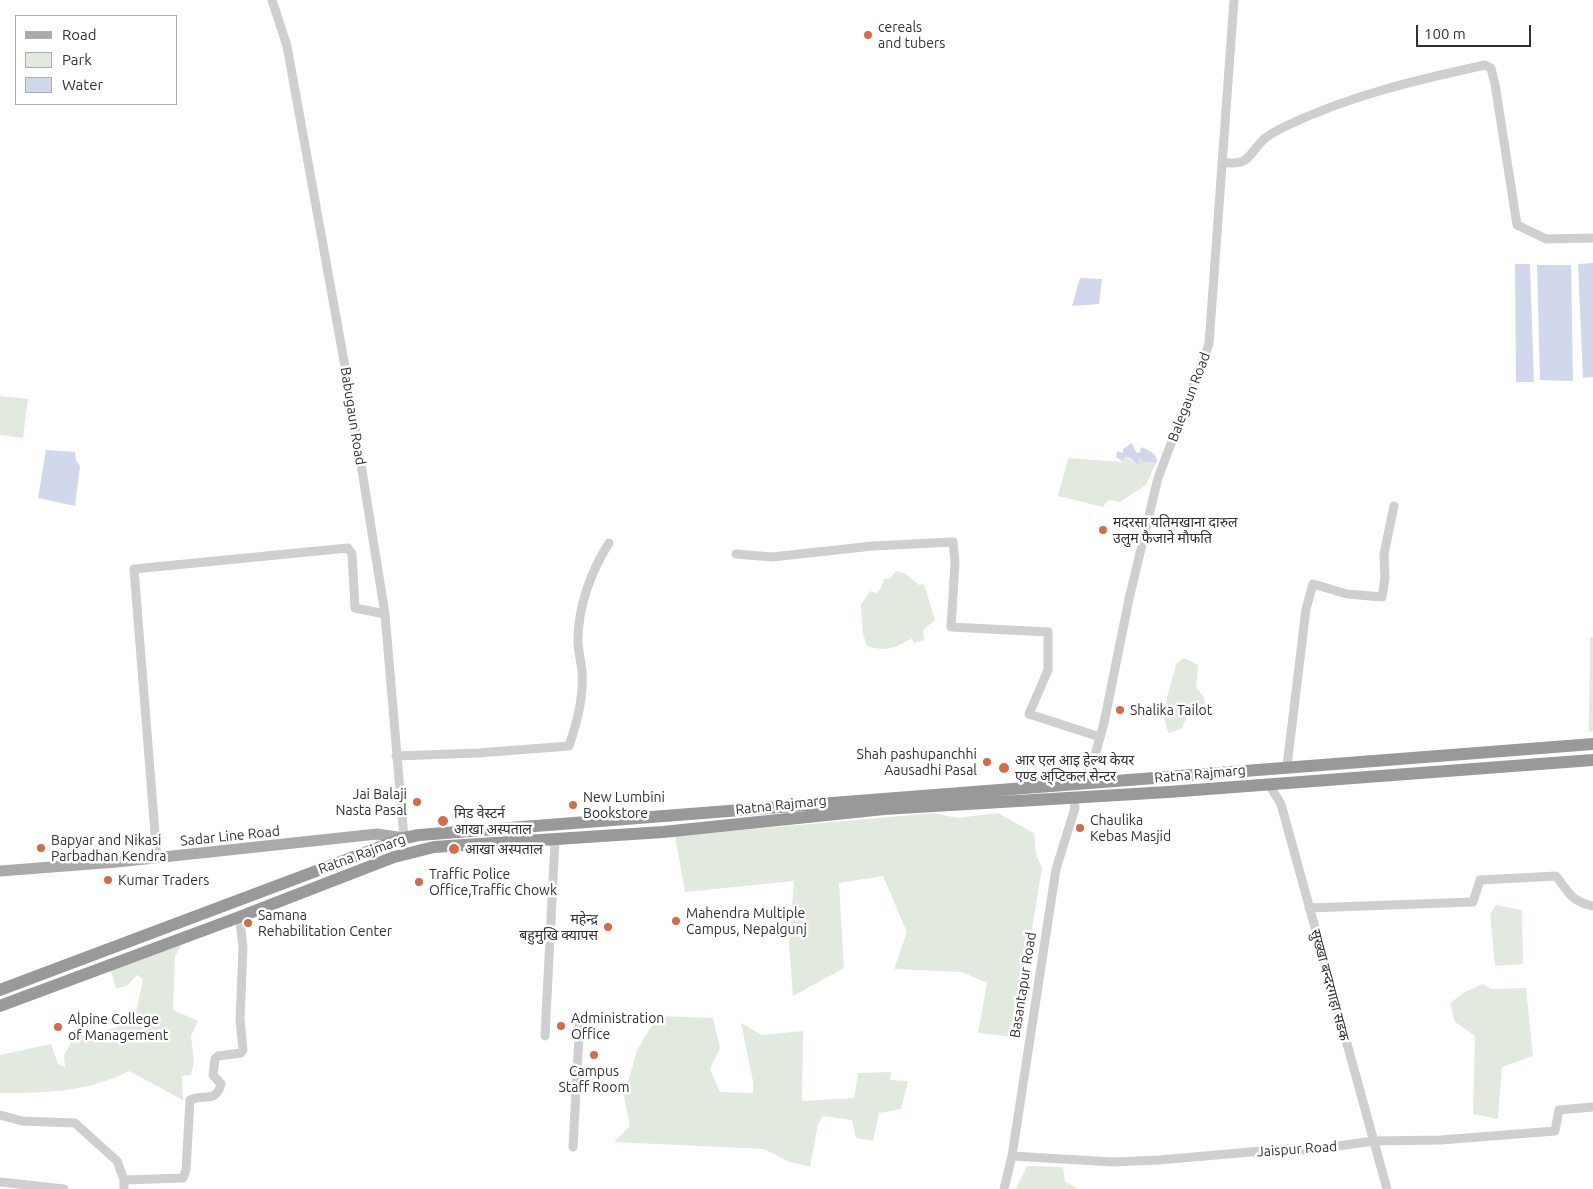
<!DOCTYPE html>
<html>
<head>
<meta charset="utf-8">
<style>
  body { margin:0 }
  #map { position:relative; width:1593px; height:1189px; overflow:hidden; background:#fff; font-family:Ubuntu,sans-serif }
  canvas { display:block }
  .legend { position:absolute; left:15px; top:15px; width:162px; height:90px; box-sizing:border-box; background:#fff; border:1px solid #adadad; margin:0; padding:6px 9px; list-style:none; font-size:15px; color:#323232 }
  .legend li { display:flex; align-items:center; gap:10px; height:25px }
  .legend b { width:25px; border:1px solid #adadad }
  .scale { position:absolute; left:1416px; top:25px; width:115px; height:22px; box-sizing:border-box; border:2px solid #323232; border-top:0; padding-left:6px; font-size:15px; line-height:18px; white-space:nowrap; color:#323232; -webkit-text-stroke:4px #fff; paint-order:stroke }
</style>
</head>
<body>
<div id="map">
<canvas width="1593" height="1189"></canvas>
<ul class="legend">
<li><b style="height:6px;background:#aaa"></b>Road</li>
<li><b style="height:14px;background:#e2eadf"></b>Park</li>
<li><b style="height:14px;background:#d1d8eb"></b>Water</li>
</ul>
<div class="scale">100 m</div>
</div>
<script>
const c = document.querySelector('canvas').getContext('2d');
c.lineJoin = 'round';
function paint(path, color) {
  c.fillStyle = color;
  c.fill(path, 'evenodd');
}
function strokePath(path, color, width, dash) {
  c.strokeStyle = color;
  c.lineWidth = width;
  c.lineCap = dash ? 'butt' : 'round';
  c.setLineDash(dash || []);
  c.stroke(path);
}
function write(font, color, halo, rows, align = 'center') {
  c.font = font + ' Ubuntu,"Noto Sans Devanagari",sans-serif';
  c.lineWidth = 5;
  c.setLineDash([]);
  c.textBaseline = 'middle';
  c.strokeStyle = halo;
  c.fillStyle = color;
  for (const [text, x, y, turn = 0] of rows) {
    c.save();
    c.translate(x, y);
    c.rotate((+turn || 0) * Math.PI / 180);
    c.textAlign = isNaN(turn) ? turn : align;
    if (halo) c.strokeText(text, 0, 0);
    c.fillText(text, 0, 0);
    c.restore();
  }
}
const green = new Path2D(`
  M0,396L28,399L23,438L0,435Z
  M1123,456L1139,464V458L1143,462L1156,463L1146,485L1120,502L1108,500L1103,507L1058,496L1068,458L1123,462Z
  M896,571L906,574L919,585L924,584L935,620L923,630L924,640L914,643L912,638C895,648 887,652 867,646L863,634L861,605L870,591L876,593L881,588L884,579L890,578Z
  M1590,637H1593V731L1589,732Z
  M1184,658L1198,665L1196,687L1204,698L1205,704L1188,714L1182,728L1169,733C1158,714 1172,684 1176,664Z
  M934,813L957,818L998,813L1034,833L1036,854L1042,868L1014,1037L978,1033L987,983L962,972L894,969L907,932L883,876L839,883L844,968L793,996L789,944L794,881L685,892L675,836Z
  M1496,905L1522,910L1523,964L1495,966L1490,914Z
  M183,942L175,956L173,1010L198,1021L191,1036L194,1062L191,1075L182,1076L183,1100L129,1071C88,1092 45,1093 0,1093V1055L51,1044L58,1064L65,1067L64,1055L75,1035L116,1028L125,1016L136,1012L143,979L137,975L127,986L116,988L110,968Z
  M1483,984L1491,989L1526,988L1533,1056L1502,1067L1498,1119L1473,1114L1475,1036L1455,1022L1450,1003L1465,992Z
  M658,1016L713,1018L720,1048L710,1069L720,1092L753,1093V1081L741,1023L762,1035L803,1031L802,1101L854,1098L858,1073L891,1072L890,1080L908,1081L901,1109L879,1113L873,1141L856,1138L852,1120L823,1116L818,1124L810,1167L790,1162L764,1149L614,1142L630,1126L624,1097L637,1050Z
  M1027,1166L1063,1167L1065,1181L1078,1189H1016Z`);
const water = new Path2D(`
  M1593,263V377L1583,378L1578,264Z
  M1515,264H1530L1534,382H1516Z
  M1537,265H1571L1573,381L1540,380Z
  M1080,278L1102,279L1099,304L1072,306Z
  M1132,443L1136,452L1140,453L1141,447C1148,450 1157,453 1157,461L1156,463L1143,462L1139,458V465L1130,458L1124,457L1123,462L1116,457L1117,451L1123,453V449Z
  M46,450L75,452L76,460L80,466L75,506L38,498Z`);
const minor = new Path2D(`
  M272,0L287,46L348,383L385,614L404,838
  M1222,162C1249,167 1248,155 1264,139C1270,134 1278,130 1284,127C1348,96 1416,80 1485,65L1491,68L1495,84L1517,225L1546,239L1593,238
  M736,554L772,557L873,546L953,542L955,562L951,627L1048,632V670L1029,714L1100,737
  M396,756L478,753L569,746C577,723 584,696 582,671C581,661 578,651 578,640C578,607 591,571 609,543
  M1287,766L1306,609L1313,584L1347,594L1382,597L1385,578L1384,554L1394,506
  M1082,782L1092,766L1104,723L1129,599L1158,478L1209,344L1234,0
  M1268,783L1281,804L1387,1189
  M157,858L134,569L348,548L352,554L355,608L385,614
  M1309,908L1473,902L1480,880L1556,876C1569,892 1570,901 1593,906
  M545,1036L555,841H549
  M0,1115L22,1121L75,1123L117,1161L124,1180
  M573,1147L580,1018
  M1012,1156L1113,1162L1159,1160L1285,1149L1309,1150L1374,1141L1441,1140L1555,1131L1559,1110L1593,1107
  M0,1182L64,1189
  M124,1189V1180L183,1178L186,1170L190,1100C203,1093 216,1104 221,1084L213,1075L215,1059L218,1056L241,1053L243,1050L240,1019L243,948L240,920L234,919
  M1004,1189L1012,1156L1056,869L1075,808L1074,798`);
const major = new Path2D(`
  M0,871L117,862L377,834L404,838`);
const highway = new Path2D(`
  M0,990L404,838L419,835L1593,744
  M0,1006L234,919L394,857L434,847L663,832L884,809L1168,792L1593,760`);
const markers = [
  [868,35,5,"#d76a47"],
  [1103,530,5,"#d76a47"],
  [1120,710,5,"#d76a47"],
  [987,762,5,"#d76a47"],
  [1004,768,6,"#d76a47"],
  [417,802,5,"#d76a47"],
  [573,805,5,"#d76a47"],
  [443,821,6,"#d76a47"],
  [1080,828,5,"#d76a47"],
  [41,848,5,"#d76a47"],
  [454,849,6,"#d76a47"],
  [108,880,5,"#d76a47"],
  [419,882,5,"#d76a47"],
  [676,921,5,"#d76a47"],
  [248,923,5,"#d76a47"],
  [608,927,5,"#d76a47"],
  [561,1026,5,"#d76a47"],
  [58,1027,5,"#d76a47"],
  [594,1055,5,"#d76a47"]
];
const poiNames = [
  ["cereals",878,27],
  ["and tubers",878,43],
  ["मदरसा यतिमखाना दारुल",1113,522],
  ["उलुम फैजाने माैफति",1113,538],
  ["Shalika Tailot",1130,710],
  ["Shah pashupanchhi",977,754,"right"],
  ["Aausadhi Pasal",977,770,"right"],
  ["आर एल आइ हेल्थ केयर",1015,760],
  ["एण्ड अ्प्टिकल सेन्टर",1015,776],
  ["Jai Balaji",407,794,"right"],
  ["Nasta Pasal",407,810,"right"],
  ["New Lumbini",583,797],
  ["Bookstore",583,813],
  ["मिड वेस्टर्न",454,813],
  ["आखा अस्पताल",454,829],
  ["Chaulika",1090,820],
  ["Kebas Masjid",1090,836],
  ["Bapyar and Nikasi",51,840],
  ["Parbadhan Kendra",51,856],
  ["आखा अस्पताल",465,849],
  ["Traffic Police",429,874],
  ["Office,Traffic Chowk",429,890],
  ["Kumar Traders",118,880],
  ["Mahendra Multiple",686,913],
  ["Campus, Nepalgunj",686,929],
  ["Samana",258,915],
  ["Rehabilitation Center",258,931],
  ["महेन्द्र",598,919,"right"],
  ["बहुमुखि क्यापस",598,935,"right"],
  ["Administration",571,1018],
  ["Office",571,1034],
  ["Alpine College",68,1019],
  ["of Management",68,1035],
  ["Campus",594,1071,"center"],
  ["Staff Room",594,1087,"center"]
];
const streetNames = [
  ["Balegaun Road",1189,397,-69],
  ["Babugaun Road",353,416,81],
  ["Ratna Rajmarg",1200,774,-5],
  ["Ratna Rajmarg",781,805,-6],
  ["Sadar Line Road",230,836,-6],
  ["Ratna Rajmarg",362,854,-20],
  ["Basantapur Road",1023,985,-81],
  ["सुख्खा बन्दरगाहा सडक",1330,985,75],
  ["Jaispur Road",1297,1149,-4]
];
paint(green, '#e2eadf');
paint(water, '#d1d8eb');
strokePath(minor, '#cfcfcf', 9);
strokePath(major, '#aaa', 11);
strokePath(highway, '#999', 12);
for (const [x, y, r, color] of markers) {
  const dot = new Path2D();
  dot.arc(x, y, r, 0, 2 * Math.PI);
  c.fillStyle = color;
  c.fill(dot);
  strokePath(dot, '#fff', 2);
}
write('14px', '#323232', '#fff', poiNames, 'left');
write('14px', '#323232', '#fff', streetNames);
</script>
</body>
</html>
